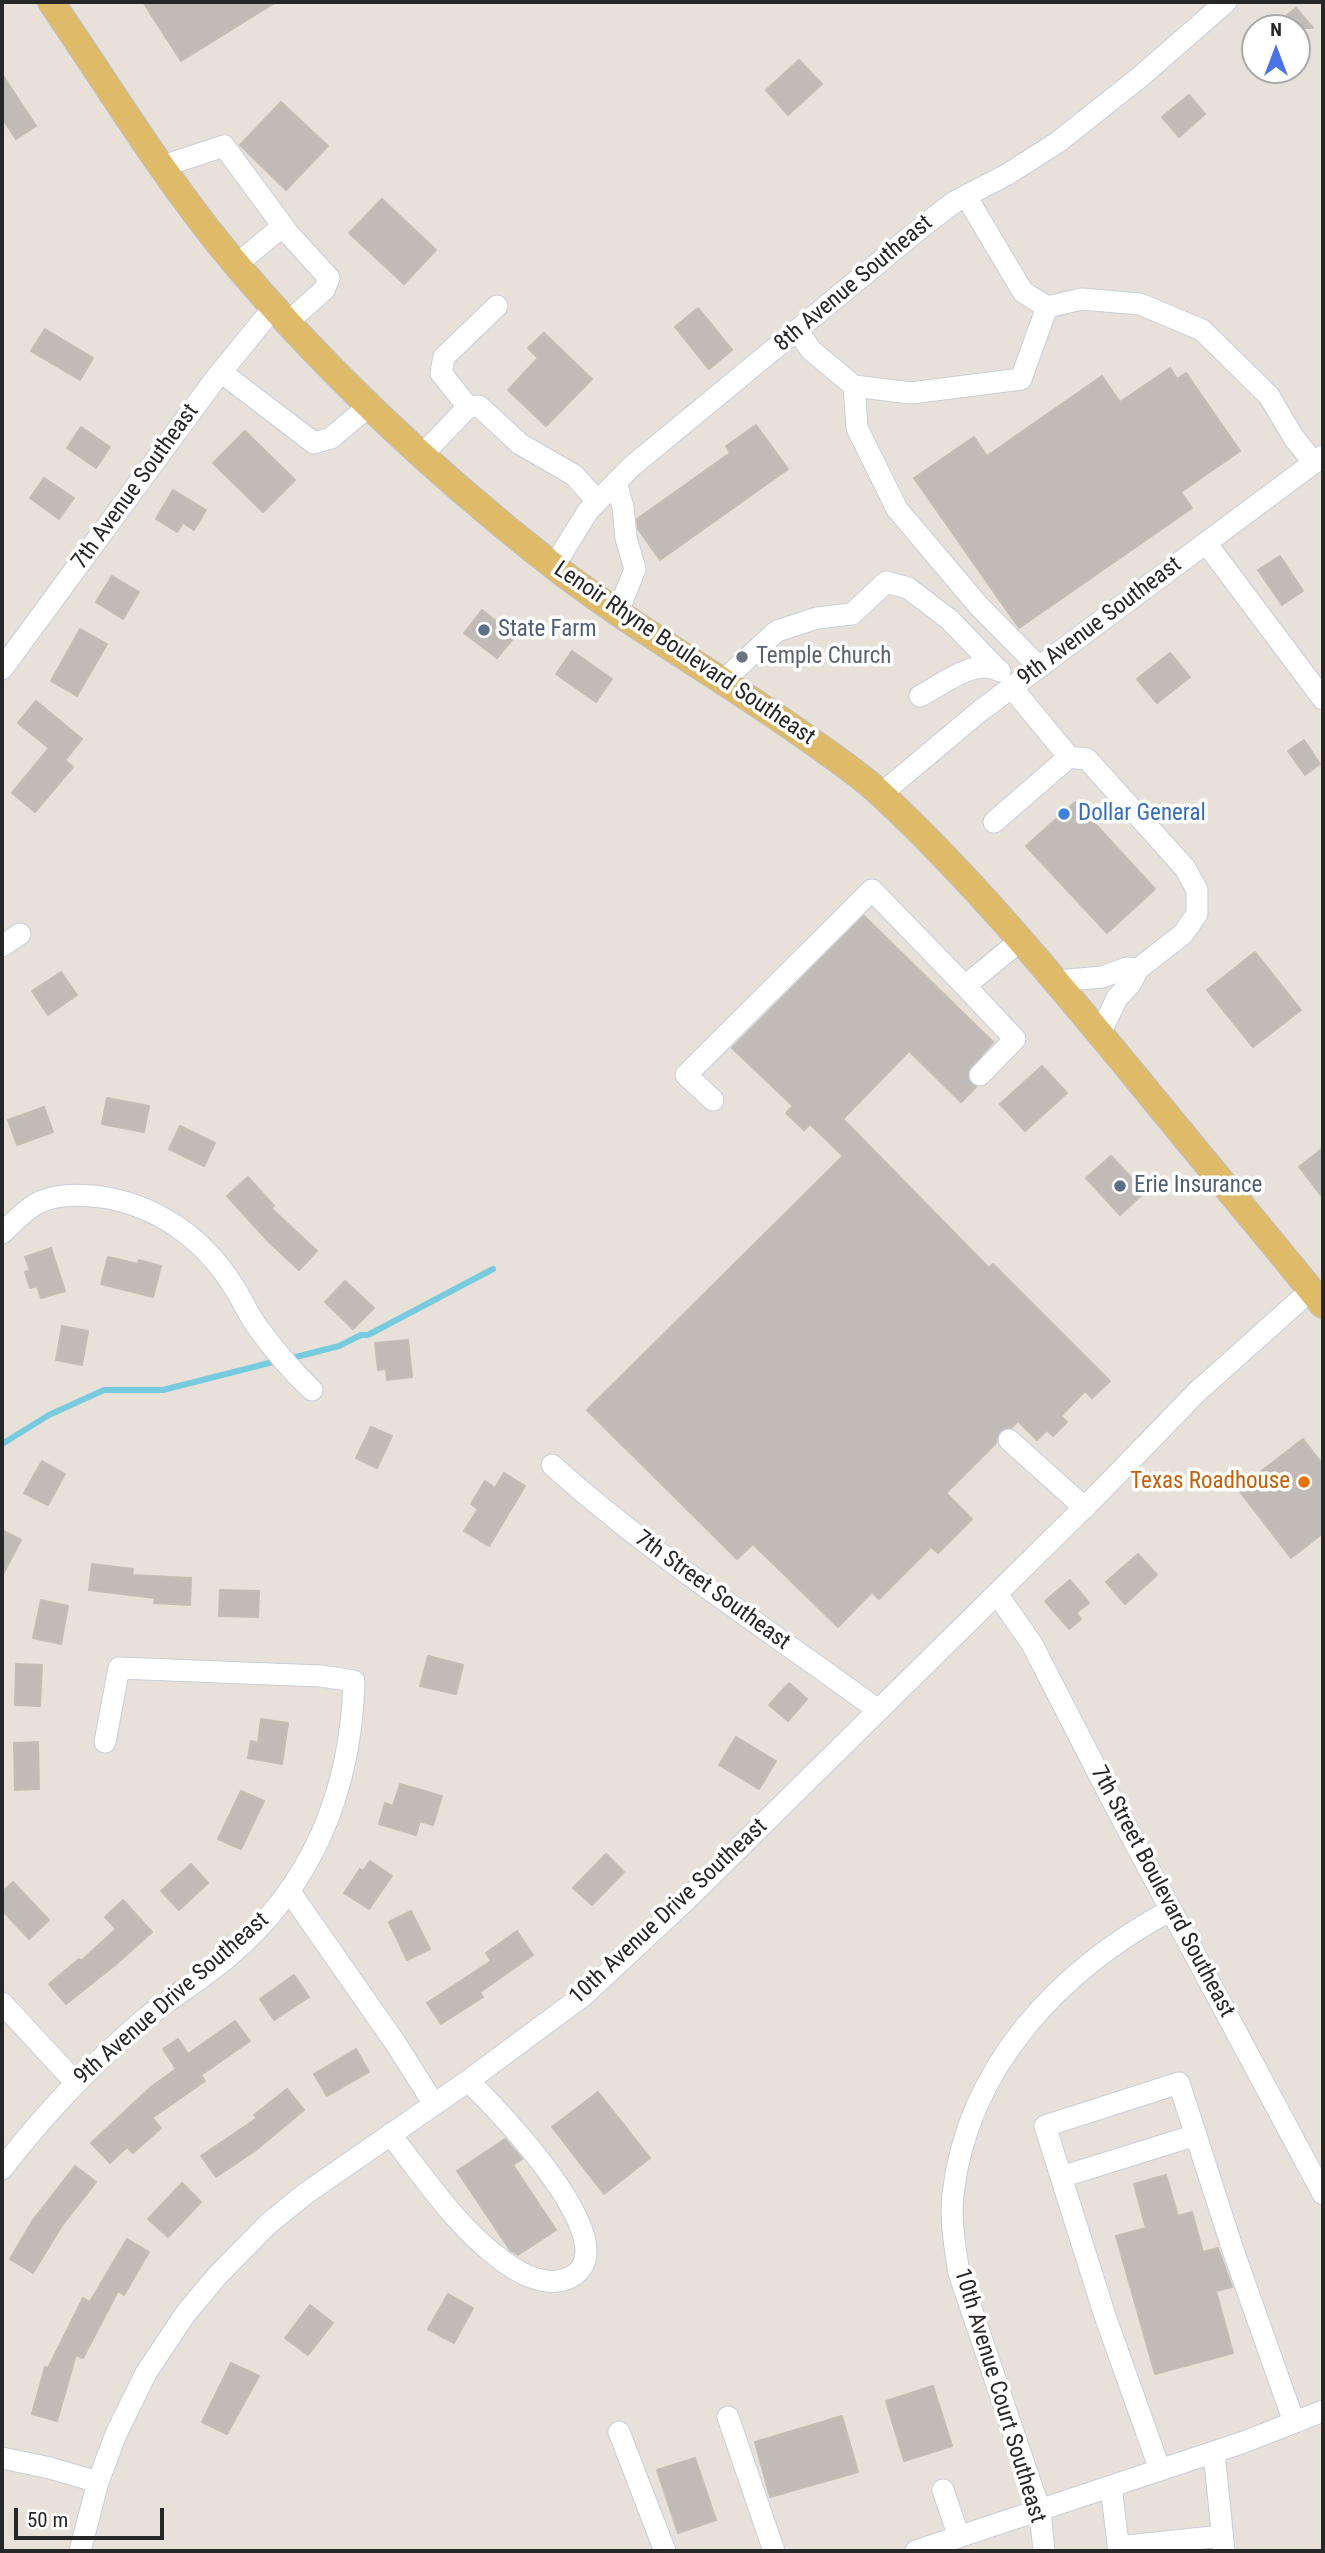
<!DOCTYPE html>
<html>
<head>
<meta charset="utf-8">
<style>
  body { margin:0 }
  #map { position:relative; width:1325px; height:2553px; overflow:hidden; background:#e8e1da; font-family:"Roboto Condensed",sans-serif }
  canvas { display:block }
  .frame { position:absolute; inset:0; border:4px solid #272727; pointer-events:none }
  .north { position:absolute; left:1241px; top:14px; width:70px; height:70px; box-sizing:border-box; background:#fff; border:2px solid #a9a9a9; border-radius:50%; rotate:0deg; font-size:19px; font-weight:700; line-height:28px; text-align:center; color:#272727 }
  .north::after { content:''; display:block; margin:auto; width:24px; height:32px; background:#4b73e4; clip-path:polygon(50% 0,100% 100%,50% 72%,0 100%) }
  .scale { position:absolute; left:14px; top:2508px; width:150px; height:32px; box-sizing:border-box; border:4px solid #272727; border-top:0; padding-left:9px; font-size:21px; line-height:24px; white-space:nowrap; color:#272727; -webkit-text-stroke:5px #fff; paint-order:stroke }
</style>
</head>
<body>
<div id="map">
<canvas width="1325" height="2553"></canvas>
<div class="frame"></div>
<div class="north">N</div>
<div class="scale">50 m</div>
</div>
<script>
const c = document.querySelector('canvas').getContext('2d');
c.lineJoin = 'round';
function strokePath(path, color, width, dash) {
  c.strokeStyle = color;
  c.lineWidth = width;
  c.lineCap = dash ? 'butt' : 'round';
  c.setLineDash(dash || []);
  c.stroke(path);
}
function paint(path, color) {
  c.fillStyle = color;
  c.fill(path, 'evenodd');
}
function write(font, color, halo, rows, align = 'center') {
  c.font = font + ' "Roboto Condensed",sans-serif';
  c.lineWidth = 7;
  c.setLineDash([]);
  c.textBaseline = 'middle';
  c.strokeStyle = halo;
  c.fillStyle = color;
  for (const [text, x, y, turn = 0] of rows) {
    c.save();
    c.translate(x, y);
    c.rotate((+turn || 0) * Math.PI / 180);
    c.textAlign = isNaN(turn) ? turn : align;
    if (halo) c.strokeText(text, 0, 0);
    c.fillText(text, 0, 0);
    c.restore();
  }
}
const stream = new Path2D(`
  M288,1359L339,1346L361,1335H368L493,1269
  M2,1444L49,1415L104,1390H163L277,1361`);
const building = new Path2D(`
  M143,2H276L181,61Z
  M1296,8L1313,28H1271Z
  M799,60L822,84L788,115L766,90Z
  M2,74L36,126L16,139L2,118Z
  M1189,95L1205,114L1179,137L1162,117Z
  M281,102L328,146L286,190L240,145Z
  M382,199L436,250L404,284L349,233Z
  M698,308L732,350L709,369L675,327Z
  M45,329L93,358L80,380L31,351Z
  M544,333L592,379L546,426L508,390L538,358L528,348Z
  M1170,368L1177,379L1186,373L1240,451L1181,492L1192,508L1019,628L914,478L974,437L987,456L1102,376L1120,402Z
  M756,425L788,469L660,560L638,529L637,519L730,453L726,446Z
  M81,427L110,447L96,468L67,448Z
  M245,431L295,480L263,512L213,463Z
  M44,478L74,498L59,519L30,498Z
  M173,490L206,510L194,530L183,523L177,532L156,519Z
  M1280,556L1303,591L1282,605L1258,570Z
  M112,576L139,592L123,619L96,602Z
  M482,610L515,636L497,658L464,633Z
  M80,629L107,644L77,696L51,681Z
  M572,651L612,679L596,702L556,674Z
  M1170,653L1190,677L1157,703L1137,679Z
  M36,701L82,739L65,760L73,767L35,812L12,793L49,748L18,723Z
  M1304,740L1320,764L1305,775L1288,751Z
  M1075,802L1155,889L1107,933L1026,846Z
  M864,916L993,1042L968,1071V1079L976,1087L961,1102L909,1051L843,1119L989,1268L993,1264L1110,1381L1092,1398L1085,1391L1061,1416L1067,1422L1053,1436L1047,1430L1037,1440L1018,1421L1012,1427L1000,1431L996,1443L946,1493L972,1519L938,1553L931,1547L879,1599L872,1592L838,1627L753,1544L737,1559L587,1410L843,1156L810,1124L804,1130L786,1113L793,1106L732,1048Z
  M1255,952L1301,1010L1253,1047L1207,990Z
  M61,972L77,995L48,1015L32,991Z
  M1042,1066L1067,1093L1025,1131L1000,1104Z
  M107,1098L149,1106L144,1132L102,1124Z
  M44,1107L53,1132L17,1145L8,1120Z
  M180,1126L215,1143L204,1166L169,1149Z
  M1323,1148V1198L1299,1167Z
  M1111,1156L1145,1192L1120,1215L1086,1178Z
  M248,1177L274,1206L271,1208L317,1251L299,1270L268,1241L227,1196Z
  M51,1248L65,1291L41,1298L37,1286L30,1288L25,1272L30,1270L25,1257Z
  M108,1257L138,1264L139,1260L161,1266L153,1297L101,1284Z
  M345,1281L374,1308L353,1329L325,1302Z
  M62,1326L88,1331L82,1365L56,1360Z
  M408,1340L412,1377L387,1380L386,1369L378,1370L375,1343Z
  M371,1427L392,1436L377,1468L356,1458Z
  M1303,1439L1323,1465V1533L1291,1558L1238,1489Z
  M42,1461L65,1474L48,1505L24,1493Z
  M504,1473L525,1486L489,1546L464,1531L478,1509L471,1504L485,1481L495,1488Z
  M2,1530L21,1540L2,1576Z
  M1138,1554L1157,1575L1125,1604L1106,1582Z
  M92,1564L133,1569L132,1575L191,1578L190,1605L154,1603L155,1598L89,1590Z
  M1070,1580L1089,1603L1076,1613L1081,1619L1069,1629L1045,1601Z
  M220,1590L259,1591L258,1617L219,1616Z
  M41,1600L68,1606L61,1644L33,1638Z
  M428,1656L463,1665L456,1694L420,1686Z
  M16,1664L42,1665L40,1706L15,1705Z
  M789,1683L807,1699L788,1721L769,1705Z
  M261,1719L288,1723L282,1764L248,1758L251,1741L258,1743Z
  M736,1737L776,1761L759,1789L719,1765Z
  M38,1742L39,1789L15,1790L14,1743Z
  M400,1784L442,1796L433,1825L420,1821L416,1835L379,1824L385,1803L393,1806Z
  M241,1791L264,1801L241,1849L218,1839Z
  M606,1854L624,1872L592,1905L573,1888Z
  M370,1861L392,1876L369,1909L344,1893L360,1869L363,1871Z
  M191,1864L208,1883L179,1910L161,1891Z
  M13,1882L49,1920L29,1939L2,1910V1892Z
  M123,1900L152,1932L114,1966L66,2004L49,1984L79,1959L81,1961L116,1929L105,1917Z
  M411,1911L430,1949L407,1960L389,1922Z
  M517,1931L533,1955L480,1992L483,1997L441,2024L427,2003L491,1961L486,1953Z
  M294,1975L309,1997L274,2020L260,1999Z
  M235,2021L250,2041L201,2075L205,2081L152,2118L161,2128L133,2153L127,2147L110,2163L91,2143L151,2087L176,2069L163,2049L178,2039L188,2054Z
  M356,2049L369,2072L327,2096L314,2074Z
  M287,2089L304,2110L256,2150L216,2177L201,2156L257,2118L254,2115Z
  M598,2092L650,2158L604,2194L552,2127Z
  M505,2139L522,2159L513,2165L556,2230L518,2255L510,2250L457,2171Z
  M75,2166L96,2182L61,2227L33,2273L10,2259L33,2220Z
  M1166,2175L1178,2216L1192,2212L1203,2252L1218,2248L1232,2287L1216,2291L1233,2353L1155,2374L1116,2236L1146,2228L1134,2184Z
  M182,2183L201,2202L168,2237L148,2219Z
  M127,2239L149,2252L124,2295L118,2291L83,2358L76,2355L57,2421L32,2414L45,2367L48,2368L83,2298L90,2302Z
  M448,2294L473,2308L454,2343L428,2329Z
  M310,2305L333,2323L308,2355L285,2338Z
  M231,2363L259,2376L227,2434L202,2422Z
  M933,2386L952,2446L904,2461L886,2401Z
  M842,2416L858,2472L770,2497L755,2442Z
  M695,2458L716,2520L678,2533L657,2470Z`);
const minor = new Path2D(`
  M163,166L224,146L288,233L329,278L324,290L288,322
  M966,196L1023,292L1047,307L1082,299L1140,304L1202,330L1269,396L1294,438L1314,463
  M237,264L283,226
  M798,331L811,350L854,386L911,393L1021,379L1047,307
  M221,372L314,443L331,438L369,406
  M854,386L857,428L897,509L978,605L1039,667
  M468,407L441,373L444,357L497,306
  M423,454L468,407L479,406L520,444L574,475L597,501
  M616,482L623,507L626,538L635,569L618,612
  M1206,543L1323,699
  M554,566L588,511L631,467L928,222L956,201L1008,174L1058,142L1140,77L1226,2
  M2,669L213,382L274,307
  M724,680L777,631L817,618L852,614L886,582L908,588L950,620L997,669
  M920,696C943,684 975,657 1000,671
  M1069,757L1087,759L1185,868L1197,890V914L1183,934L1138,969
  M881,794L980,711L1323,456
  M994,822L1069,757L1012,688
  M2,946L20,934
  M1057,981L1102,977L1127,968L1138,969L1131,983L1117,998L1100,1034
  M965,986L1015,1039L980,1075
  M713,1100L686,1075L872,890L965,986L1021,940
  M2,1233C11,1225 20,1215 30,1208C51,1192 83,1194 108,1198C160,1208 203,1239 232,1284C241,1297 247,1312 256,1325C273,1349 291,1370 312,1390
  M1009,1440L1085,1508
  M552,1465C653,1556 768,1629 878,1710
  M997,1594L1032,1644L1112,1800L1323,2194
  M290,1892L396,2044L434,2104
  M2,2003L75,2082
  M390,2134C424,2177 455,2225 499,2258C515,2271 541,2286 563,2280C642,2257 494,2105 468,2081
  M2,2169C44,2114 88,2068 140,2023C168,1999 201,1980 229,1956C314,1884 351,1790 354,1681L321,1676L119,1668L105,1742
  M1061,2177L1196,2135
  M728,2417L774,2551
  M619,2432L665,2551
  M1214,2452L1224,2551
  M2,2458L50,2468L98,2482
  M1160,2470L1105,2316L1045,2126L1179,2083L1233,2250L1294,2422
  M1111,2487L1119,2551
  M943,2490L959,2537
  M1118,2547L1222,2536
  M80,2551L98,2482L116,2434L146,2373L186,2313L217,2276L268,2224L305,2194L468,2081L584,1995L686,1900L1100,1492L1197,1392L1311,1290
  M916,2551L1244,2442L1323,2411
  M1044,2551L1040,2511L959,2273C955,2248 950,2220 953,2194C968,2065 1061,1969 1171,1910`);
const major = new Path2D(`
  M51,2C108,85 161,173 225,251C321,367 433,471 551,564C633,628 725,679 810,740C835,758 861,775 883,796C973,880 1052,976 1130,1070C1194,1149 1260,1227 1323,1305`);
const markers = [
  [484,630,7,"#5c6f8a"],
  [742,657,7,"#6b7280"],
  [1064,814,7,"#3f7fe0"],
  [1120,1186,7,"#5c6f8a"],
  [1304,1482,7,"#e8710a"]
];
const streetNames = [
  ["8th Avenue Southeast",854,284,-40],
  ["7th Avenue Southeast",136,487,-54],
  ["9th Avenue Southeast",1100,622,-37],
  ["Lenoir Rhyne Boulevard Southeast",684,654,34],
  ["7th Street Southeast",712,1591,36],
  ["7th Street Boulevard Southeast",1162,1892,62],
  ["10th Avenue Drive Southeast",669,1912,-43],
  ["9th Avenue Drive Southeast",172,1999,-41],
  ["10th Avenue Court Southeast",999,2396,73]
];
const serviceNames = [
  ["State Farm",498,630],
  ["Erie Insurance",1134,1186]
];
const worshipNames = [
  ["Temple Church",756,657]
];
const shopNames = [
  ["Dollar General",1078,814]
];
const foodNames = [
  ["Texas Roadhouse",1290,1482]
];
strokePath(stream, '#78cbdf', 6);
paint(building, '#c0bbb7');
strokePath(building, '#c3bdb4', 2);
strokePath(minor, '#c9cdd7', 23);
strokePath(major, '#bebebe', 28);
strokePath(minor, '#fff', 21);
strokePath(major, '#dfba68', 26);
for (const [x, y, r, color] of markers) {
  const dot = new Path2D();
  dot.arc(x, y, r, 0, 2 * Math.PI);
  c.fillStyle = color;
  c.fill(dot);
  strokePath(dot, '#fff', 2.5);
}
write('23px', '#272727', '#fff', streetNames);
write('23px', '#4e5e75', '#fff', serviceNames, 'left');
write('23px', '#5b616d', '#fff', worshipNames, 'left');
write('23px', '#366cbe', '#fff', shopNames, 'left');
write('23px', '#c56008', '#fff', foodNames, 'right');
</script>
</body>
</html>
